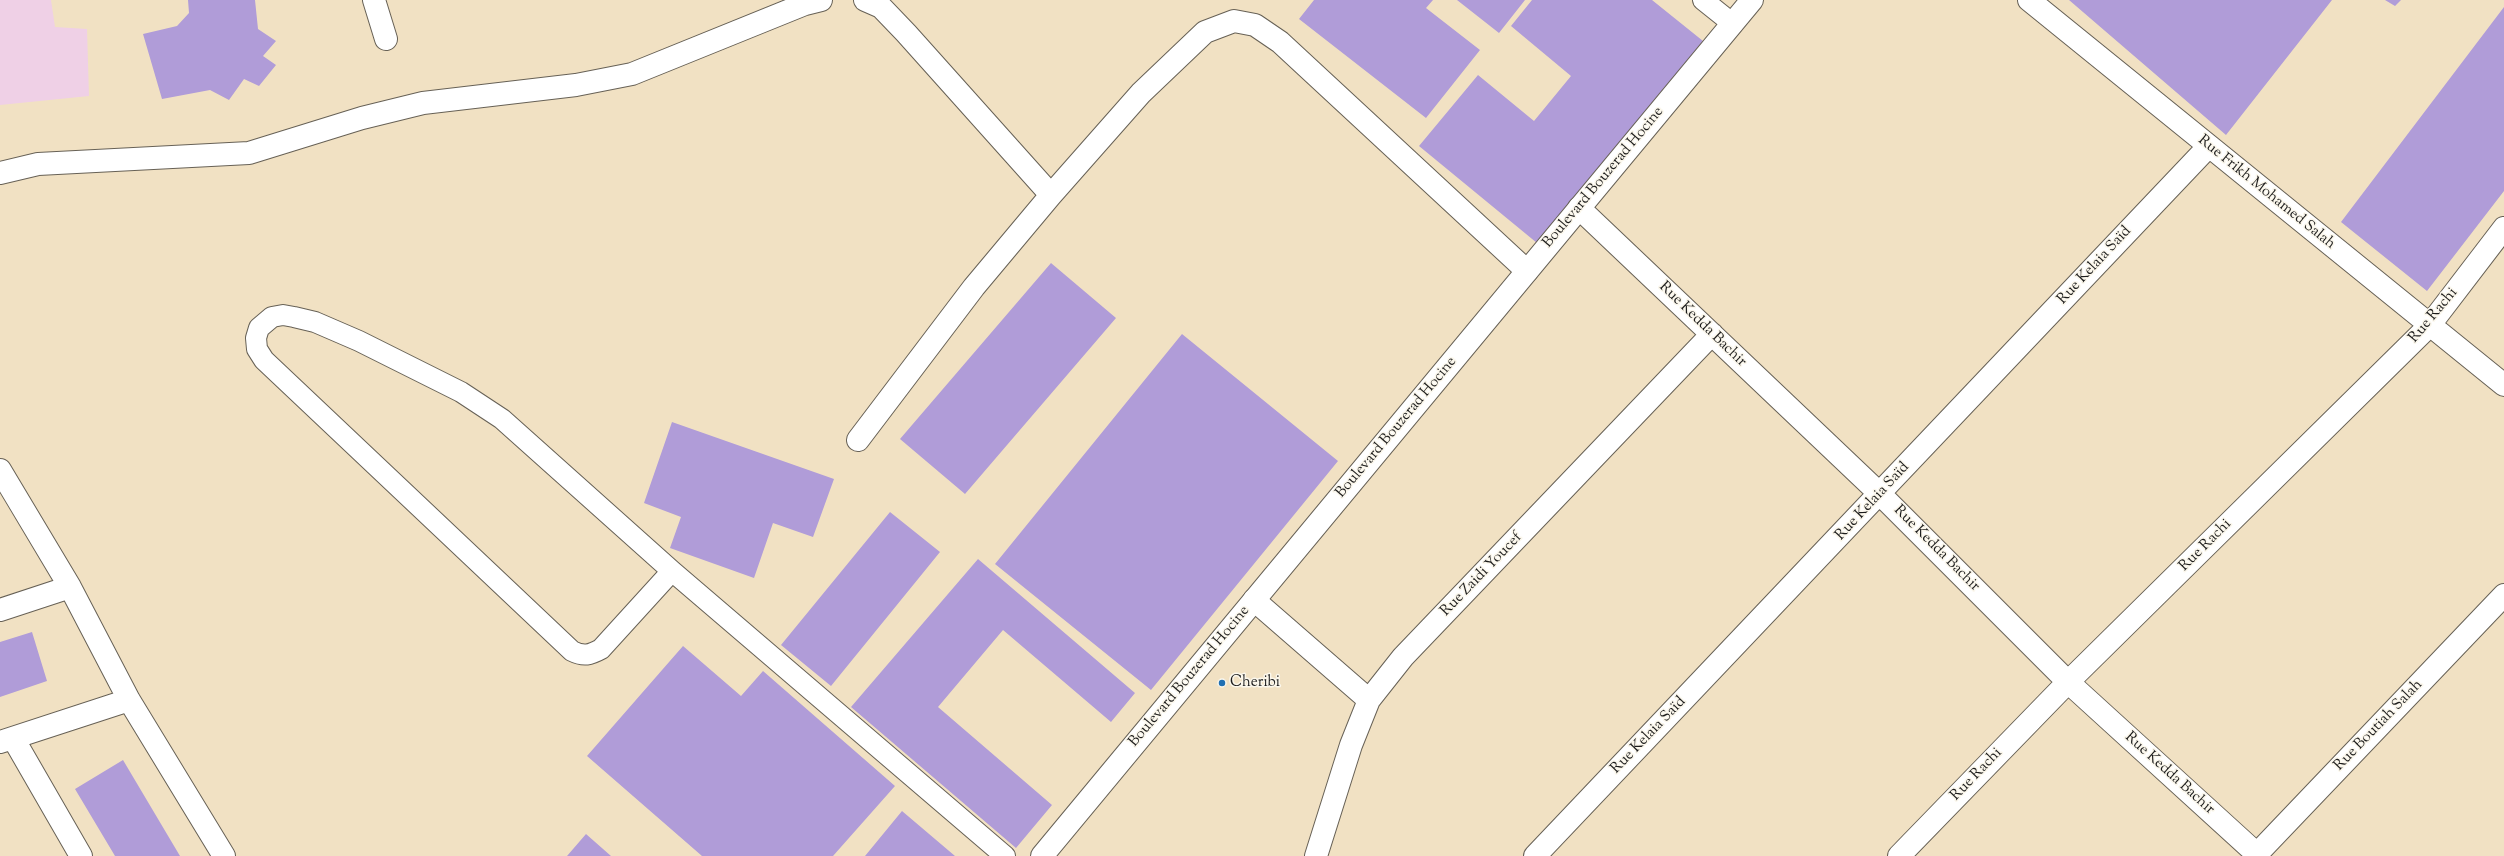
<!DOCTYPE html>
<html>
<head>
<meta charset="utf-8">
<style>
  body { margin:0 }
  canvas { display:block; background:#f1e1c3 }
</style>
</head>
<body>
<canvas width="2504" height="856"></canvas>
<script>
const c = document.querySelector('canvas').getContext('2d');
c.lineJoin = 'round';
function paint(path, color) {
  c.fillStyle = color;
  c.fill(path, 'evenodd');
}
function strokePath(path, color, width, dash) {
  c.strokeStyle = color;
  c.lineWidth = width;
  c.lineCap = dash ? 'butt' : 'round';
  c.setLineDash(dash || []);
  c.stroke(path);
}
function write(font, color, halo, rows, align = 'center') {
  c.font = font + ' "Sorts Mill Goudy",serif';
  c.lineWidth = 3;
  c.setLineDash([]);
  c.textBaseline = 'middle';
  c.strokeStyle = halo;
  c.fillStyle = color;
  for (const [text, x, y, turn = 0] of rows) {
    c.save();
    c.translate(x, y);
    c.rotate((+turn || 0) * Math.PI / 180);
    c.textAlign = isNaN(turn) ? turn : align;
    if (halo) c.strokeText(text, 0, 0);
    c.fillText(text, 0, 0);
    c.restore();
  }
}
const built = new Path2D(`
  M0,0H51L55,27L87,29L89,96L0,105Z`);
const building = new Path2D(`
  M188,0H255L258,29L276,41L263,56L276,65L259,86L244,79L229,100L210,90L162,99L143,34L177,26L189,13Z
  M1314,0H1433L1426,8L1480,50L1426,118L1299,19Z
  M1457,0H1525L1499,33Z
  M1532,0H1652L1703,41L1537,243L1419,146L1478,75L1534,121L1571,76L1511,26Z
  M2069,0H2332L2226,135Z
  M2385,0H2401L2395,6Z
  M2504,7V191L2427,291L2341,222Z
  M1051,263L1116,318L965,494L900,439Z
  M1182,334L1338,461L1151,690L995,564Z
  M672,422L834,479L813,537L773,523L754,578L670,548L681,517L644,503Z
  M890,512L940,552L831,686L781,645Z
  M978,559L1135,693L1111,722L1003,630L938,707L1052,805L1016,848L851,707Z
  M32,632L47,681L0,697V642Z
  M683,646L741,696L763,671L895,786L833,856H702L587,756Z
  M123,760L180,856H115L75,789Z
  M902,811L955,856H865Z
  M586,834L611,856H567Z`);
const service = new Path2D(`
  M1703,0L1733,24
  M672,571L601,649C590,655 584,657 572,651L264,360L257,349L256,338L259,328L272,317L283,315L294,317L315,322L359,341L461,392L502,419L672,571L1005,856`);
const minor = new Path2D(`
  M374,0L386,39
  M865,0L881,7L906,33L1051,195
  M2029,0L2504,385
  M0,173L38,164L249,153L362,118L423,103L576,85L632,74L805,4L821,0
  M1579,208L1880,494L2068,682L2259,856
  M858,440L974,287L1051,195L1141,93L1205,32L1234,21L1255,25L1280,42L1527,271
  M0,470L70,587L129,700L224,856
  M1254,600L1369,700
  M0,610L70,587
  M13,738L81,856
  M0,742L129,700
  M1316,856L1351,745L1369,700L1403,657L1712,334
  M1535,856L2209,146
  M1899,856L2068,682L2429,326L2504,228
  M2255,856L2504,595`);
const tertiary = new Path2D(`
  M1042,856L1752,0`);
const markers = [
  [1222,683,4,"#1f6fb2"]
];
const streetNames = [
  ["Boulevard Bouzerad Hocine",1604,178,-50],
  ["Rue Frikh Mohamed Salah",2266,193,39],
  ["Rue Kelaia Saïd",2095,266,-47],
  ["Rue Rachi",2434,316,-50],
  ["Rue Kedda Bachir",1702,325,44],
  ["Boulevard Bouzerad Hocine",1397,428,-50],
  ["Rue Kelaia Saïd",1873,502,-47],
  ["Rue Rachi",2206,546,-45],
  ["Rue Kedda Bachir",1936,549,45],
  ["Rue Zaidi Youcef",1482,575,-46],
  ["Boulevard Bouzerad Hocine",1190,677,-50],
  ["Rue Boutiah Salah",2379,726,-46],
  ["Rue Kelaia Saïd",1649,736,-46],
  ["Rue Kedda Bachir",2169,774,42],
  ["Rue Rachi",1977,775,-46]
];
const poiNames = [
  ["Cheribi",1230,683]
];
paint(built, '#efd0e6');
paint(building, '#b09cd8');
strokePath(service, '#676156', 22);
strokePath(minor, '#676156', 24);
strokePath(tertiary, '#676156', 24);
strokePath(service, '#fff', 20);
strokePath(minor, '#fff', 22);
strokePath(tertiary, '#fff', 22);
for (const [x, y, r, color] of markers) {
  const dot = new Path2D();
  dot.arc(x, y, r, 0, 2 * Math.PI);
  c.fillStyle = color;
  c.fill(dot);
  strokePath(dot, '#fbf7ec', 1.5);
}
write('15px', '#1c1c1c', '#fbf7ec', streetNames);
write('15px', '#1c1c1c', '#fbf7ec', poiNames, 'left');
</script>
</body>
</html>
